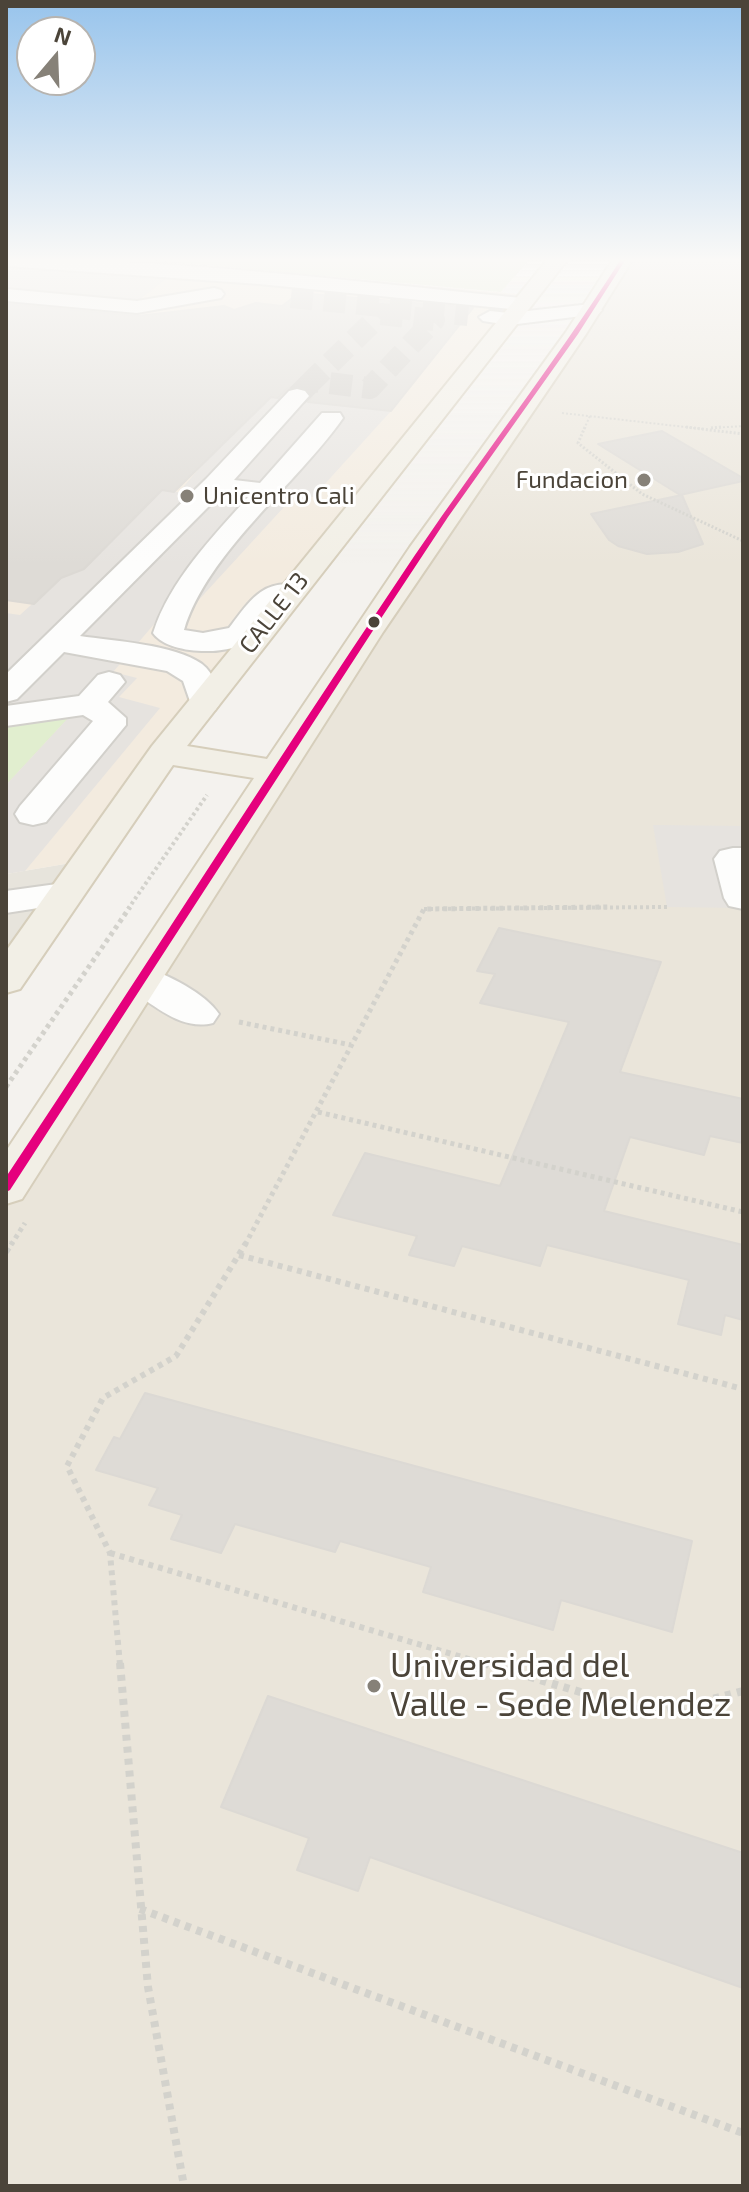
<!DOCTYPE html>
<html>
<head>
<meta charset="utf-8">
<style>
  body { margin:0 }
  #map { position:relative; width:749px; height:2192px; overflow:hidden; background:#f4f2ee; font-family:"Exo 2",sans-serif }
  canvas { display:block }
  .frame { position:absolute; inset:0; border:8px solid #4b4439; pointer-events:none }
  .north { position:absolute; left:16px; top:16px; width:80px; height:80px; box-sizing:border-box; background:#fff; border:2px solid #b7b4b0; border-radius:50%; rotate:19deg; font-size:22px; font-weight:700; line-height:32px; text-align:center; color:#4b4439 }
  .north::after { content:''; display:block; margin:auto; width:28px; height:36px; background:#868178; clip-path:polygon(50% 0,100% 100%,50% 72%,0 100%) }
</style>
</head>
<body>
<div id="map">
<canvas width="749" height="2192"></canvas>
<div class="frame"></div>
<div class="north">N</div>
</div>
<script>
const c = document.querySelector('canvas').getContext('2d');
c.lineJoin = 'round';
function paint(path, color) {
  c.fillStyle = color;
  c.fill(path, 'evenodd');
}
function strokePath(path, color, width, dash) {
  c.strokeStyle = color;
  c.lineWidth = width;
  c.lineCap = dash ? 'butt' : 'round';
  c.setLineDash(dash || []);
  c.stroke(path);
}
function write(font, color, halo, rows, align = 'center') {
  c.font = font + ' "Exo 2",sans-serif';
  c.lineWidth = 6;
  c.setLineDash([]);
  c.textBaseline = 'middle';
  c.strokeStyle = halo;
  c.fillStyle = color;
  for (const [text, x, y, turn = 0] of rows) {
    c.save();
    c.translate(x, y);
    c.rotate((+turn || 0) * Math.PI / 180);
    c.textAlign = isNaN(turn) ? turn : align;
    if (halo) c.strokeText(text, 0, 0);
    c.fillText(text, 0, 0);
    c.restore();
  }
}
const residential = new Path2D(`
  M88,860L6,980V874Z`);
const commercial = new Path2D(`
  M6,259H138L528,295L88,860L6,874Z`);
const education = new Path2D(`
  M623,259H743V2186H6V1187Z`);
const green = new Path2D(`
  M138,259H530L501,292Z
  M72,714L6,785V722Z`);
const parking = new Path2D(`
  M6,259H53L177,270L123,313L6,302Z
  M273,396L391,411L313,497L295,495L194,605L173,602L113,672L137,678L119,697L160,708L25,871L6,874V785L71,715L6,722V613L20,615L61,578L84,569L159,493L155,490L179,492L202,465Z
  M653,825L743,826V908L667,907Z`);
const building = new Path2D(`
  M299,293L473,308L391,411L308,402L312,396L307,389L298,386L288,388L278,398L271,397L174,492L162,490L84,569L61,578L34,604L6,600V304L138,316L224,306L234,310L256,303L282,306Z
  M662,431L743,478V481L680,495L598,444Z
  M682,495L703,544L678,552L647,554L618,546L609,540L591,514Z
  M499,928L661,962L620,1072L743,1099V1143L710,1136L704,1155L630,1137L604,1211L743,1245V1320L725,1315L721,1335L678,1324L689,1280L547,1245L540,1266L462,1246L454,1266L409,1255L417,1236L333,1215L365,1153L500,1186L569,1022L480,1003L495,974L477,971Z
  M145,1393L692,1541L672,1632L561,1600L553,1630L423,1592L431,1567L340,1541L335,1552L235,1524L221,1553L171,1539L182,1515L149,1505L158,1488L96,1470L114,1437L120,1439Z
  M268,1696L743,1853V1988L370,1857L358,1891L297,1870L309,1838L221,1807Z`);
const minorTunnel = new Path2D(`
  M291,297L468,315
  M381,314L434,320L370,388L312,381Z
  M297,396L312,381`);
const pathFar5 = new Path2D(`
  M562,413L703,429
  M711,428L743,426
  M584,429L590,416`);
const pathFar4 = new Path2D(`
  M585,427L578,443L642,494L743,541
  M686,427L743,434
  M711,428L721,427`);
const pathFar3 = new Path2D(`
  M128,909L207,795
  M424,909L667,907`);
const pathFar2 = new Path2D(`
  M239,1022L351,1045
  M6,1087L130,907
  M318,1112L743,1212
  M11,1245L25,1223
  M245,1245L424,909L609,907`);
const pathFar1 = new Path2D(`
  M6,1252L12,1243
  M239,1255L743,1389
  M110,1553L489,1665
  M120,1665L110,1553L67,1466L103,1398L176,1356L246,1243`);
const path = new Path2D(`
  M120,1663L148,1987L184,2186
  M483,1663L654,1714L743,1691
  M140,1909L743,2133`);
const minor = new Path2D(`
  M6,259C178,259 350,281 521,298L531,304L521,310L259,284L6,266Z
  M214,288L221,290L224,294L221,298L137,313L6,301V289L137,301Z
  M591,304L602,310L598,314L509,325L483,321L479,317L490,311L509,313Z
  M297,389L305,391L309,396L234,480L260,483L322,413H340L343,418C297,484 207,553 184,630L203,633L229,628C249,602 263,577 300,586L305,592L300,598L278,603C270,614 262,630 252,639C233,656 169,656 153,633C170,580 212,538 248,497L221,494L80,636C113,641 174,644 202,664C214,673 218,689 220,703L215,710L204,713L193,710L183,681L167,671L64,652L17,699L6,702V674L206,479L289,391Z
  M109,672L120,675L125,682L108,702L126,718V725L46,822L33,825L20,822L15,814L20,806L93,721L83,715L6,726V706L79,696L98,675Z
  M733,848H743V909L729,906L724,898L714,859L720,851Z
  M64,883L77,886L83,894L77,902L6,913V891Z
  M143,967C167,974 205,993 219,1014L213,1023C181,1031 154,1005 129,989L123,980L129,971Z`);
const major = new Path2D(`
  M548,259H568L187,746L267,759L410,547L566,332L613,259H633L586,334L383,632L22,1199L6,1204V1151L254,778L173,765L20,989L6,993V951L152,746Z`);
const bus1 = new Path2D(`
  M621,259H626L578,334L448,517L372,632L10,1190L6,1192V1177C139,977 267,775 401,576C472,469 552,368 621,259Z`);
const markers = [
  [644,480,8,"#868178"],
  [187,496,8,"#868178"],
  [374,622,7,"#4b4439"],
  [374,1686,8,"#868178"]
];
const farPoinames = [
  ["Fundacion",628,480],
  ["Unicentro Cali",203,496,"left"]
];
const farStreetnames = [
  ["CALLE 13",274,613,-52]
];
const nearPoinames = [
  ["Universidad del",390,1666],
  ["Valle - Sede Melendez",390,1705]
];
paint(residential, '#e7e4dc');
paint(commercial, '#f3ebdf');
paint(education, '#eae5da');
paint(green, '#e1eecf');
paint(parking, '#e6e3df');
paint(building, '#dedbd6');
strokePath(building, '#dcd9d4', 2);
strokePath(minorTunnel, '#d2cfca', 22, [22, 11]);
strokePath(minor, '#d2d0cb', 4);
strokePath(major, '#d6cebb', 4);
strokePath(pathFar5, '#d3d2cc', 2, [2, 2]);
strokePath(pathFar4, '#d3d2cc', 3, [2, 2]);
strokePath(pathFar3, '#d3d2cc', 4, [3, 3]);
strokePath(pathFar2, '#d3d2cc', 5, [4, 4]);
strokePath(pathFar1, '#d3d2cc', 6, [5, 5]);
strokePath(path, '#d3d2cc', 8, [6, 6]);
paint(minor, '#fdfdfc');
paint(major, '#f2efe6');
paint(bus1, '#e5007d');
const sky = c.createLinearGradient(0, 0, 0, 566);
sky.addColorStop(0, '#98c4ec');
sky.addColorStop(0.46, '#faf9f7');
sky.addColorStop(1, '#faf9f700');
c.fillStyle = sky;
c.fillRect(0, 0, 749, 566);
for (const [x, y, r, color] of markers) {
  const dot = new Path2D();
  dot.arc(x, y, r, 0, 2 * Math.PI);
  c.fillStyle = color;
  c.fill(dot);
  strokePath(dot, '#fff', 3);
}
write('24px', '#4b4439', '#fff', farPoinames, 'right');
write('24px', '#4b4439', '#fff', farStreetnames);
write('34px', '#4b4439', '#fff', nearPoinames, 'left');
</script>
</body>
</html>
